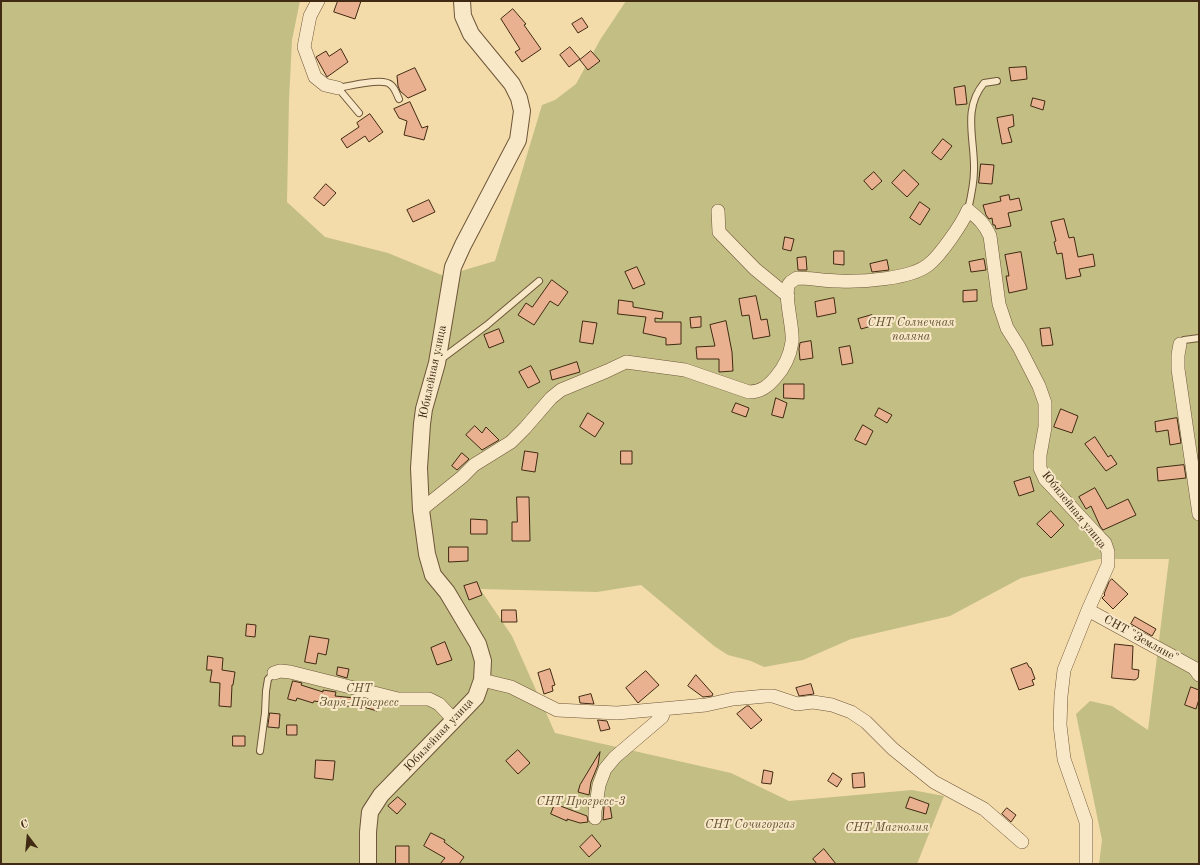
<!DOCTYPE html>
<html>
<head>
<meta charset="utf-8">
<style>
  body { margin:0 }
  #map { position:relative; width:1200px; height:865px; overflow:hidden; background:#f4dcaa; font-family:"Old Standard TT",serif }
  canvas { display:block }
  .frame { position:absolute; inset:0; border:2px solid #412a13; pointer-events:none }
  .north { position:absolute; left:8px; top:817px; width:40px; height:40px; -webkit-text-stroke:3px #f8e8c8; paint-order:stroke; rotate:344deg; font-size:11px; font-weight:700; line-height:16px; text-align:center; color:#412a13 }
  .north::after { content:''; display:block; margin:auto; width:14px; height:18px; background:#412a13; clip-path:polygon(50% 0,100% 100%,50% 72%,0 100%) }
</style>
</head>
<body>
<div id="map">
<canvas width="1200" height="865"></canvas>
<div class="frame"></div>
<div class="north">С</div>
</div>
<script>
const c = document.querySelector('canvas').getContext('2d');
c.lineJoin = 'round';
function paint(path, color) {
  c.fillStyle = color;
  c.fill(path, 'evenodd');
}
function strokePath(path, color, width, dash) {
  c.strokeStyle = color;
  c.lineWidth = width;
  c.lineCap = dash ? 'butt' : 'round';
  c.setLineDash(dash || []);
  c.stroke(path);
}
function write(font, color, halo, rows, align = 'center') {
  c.font = font + ' "Old Standard TT",serif';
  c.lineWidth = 4;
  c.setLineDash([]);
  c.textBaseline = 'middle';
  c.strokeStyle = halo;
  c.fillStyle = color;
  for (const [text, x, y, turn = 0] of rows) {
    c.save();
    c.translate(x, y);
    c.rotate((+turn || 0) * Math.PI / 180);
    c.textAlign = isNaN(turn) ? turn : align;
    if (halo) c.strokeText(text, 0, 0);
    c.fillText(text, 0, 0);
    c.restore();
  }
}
const green = new Path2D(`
  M1,1H300L292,40L289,100L287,202L325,237L388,253L444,276L495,261L542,105L555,100L576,84L600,40L626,1H1199V864H1099L1102,840L1076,714L1090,701L1112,706L1148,730L1169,559H1099L1021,578L950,616L851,639L803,660L764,667L751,661L728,655L714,646L641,585L597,592L480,589L512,636L555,733L731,773L789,801L912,790L944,796L917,864H1Z`);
const building = new Path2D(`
  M338,1H361L355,19L334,12Z
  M513,9L526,24L524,25L541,49L522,62L515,52L520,49L501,19Z
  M582,18L588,27L578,33L572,24Z
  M570,47L580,59L569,67L560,55Z
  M341,49L348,62L327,77L316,57L326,51L329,56Z
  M591,51L600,61L588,70L580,60Z
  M1026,67L1027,79L1011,81L1009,68Z
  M415,68L426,90L408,98L400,91L398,86L397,76Z
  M965,86L967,104L956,105L954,88Z
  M1033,98L1045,101L1043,110L1031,106Z
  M410,102L422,128L428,126L424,140L404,135L407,121L399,118L394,109Z
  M370,114L383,132L369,142L365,136L347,148L341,139L359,127L357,123Z
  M1013,115L1014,126L1008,128L1012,142L1002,144L997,118Z
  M943,139L952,146L941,160L932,153Z
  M981,164L994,165L992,184L979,183Z
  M904,170L919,184L907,197L892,183Z
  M874,172L882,181L872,190L864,181Z
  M326,184L336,193L324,206L314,198Z
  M1009,195L1010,200L1019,198L1022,210L1008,213L1011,226L996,229L995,225H993L992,218L989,219L986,215L983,205L1001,201L1000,197Z
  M429,200L435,212L413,222L407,210Z
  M920,202L930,209L920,225L910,218Z
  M1064,219L1069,238L1074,237L1078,257L1093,254L1095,266L1079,269L1081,276L1066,279L1062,253L1057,254L1054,242L1056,241L1051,222Z
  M785,237L794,239L791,251L783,249Z
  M834,251H844V265L834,264Z
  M1021,252L1027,289L1009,293L1006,276H1009L1005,255Z
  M806,257L807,270H798L797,258Z
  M984,259L986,270L971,272L969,262Z
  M887,260L889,270L872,272L870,264Z
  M637,267L645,284L633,289L625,272Z
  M552,280L568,292L558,306L550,301L534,325L518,315L526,303L532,307Z
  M977,290V301L963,302V291Z
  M756,296L761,320L767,319L770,336L753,339L749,315L742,316L739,299Z
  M834,298L836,313L817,317L815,302Z
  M619,300L633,302V307L663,312L662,319L655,318V322H681V344L666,345V338L643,333L646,317L618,314Z
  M872,315L875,325L861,329L858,319Z
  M701,317V327L691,328L690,318Z
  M583,321L597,323L593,344L580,342Z
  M726,321L732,352L733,371L719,372V359H697L696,347L715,346L710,325Z
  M1050,328L1053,345L1042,346L1040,329Z
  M499,329L504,342L489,348L484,335Z
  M811,341L813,358L800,360L799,349L800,343Z
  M850,346L853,363L842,365L839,348Z
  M577,362L580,372L552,380L550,371Z
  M531,366L540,382L528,388L519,372Z
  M784,384H804V399L784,398Z
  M776,398L787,403L783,418L772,415Z
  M736,403L749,408L746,417L732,412Z
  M879,408L892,415L887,423L875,416Z
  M1061,409L1078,416L1072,433L1054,427Z
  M588,413L604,423L595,437L580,427Z
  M1177,418L1181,443L1170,445L1168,430L1156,432L1155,422Z
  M863,425L873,431L866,445L855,440Z
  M475,426L482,433L486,427L499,440L482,450L466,435Z
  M1095,437L1108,457L1111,455L1117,464L1106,471L1085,444Z
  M525,451L538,453L535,472L522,470Z
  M621,451H632V464H621Z
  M462,453L469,459L457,470L452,466Z
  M1184,465L1186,478L1158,481L1157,468Z
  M1030,477L1034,491L1019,496L1014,482Z
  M1095,488L1107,509L1128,499L1136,515L1103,530L1100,526L1091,506L1086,509L1079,497Z
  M517,497H529L530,541H512V522H517Z
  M1051,511L1064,525L1051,538L1037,524Z
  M471,519L487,520V534H471Z
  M449,547H468V561L449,562Z
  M1112,579L1128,594L1113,609L1102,598L1105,595L1104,594L1109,582Z
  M477,582L482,595L469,600L464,586Z
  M502,610H516L517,622H502Z
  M1135,617L1156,629L1152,636L1131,624Z
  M247,624L256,625L255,637L246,636Z
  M310,636L329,639L326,655L318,653L316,664L305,662Z
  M445,642L452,660L437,665L431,648Z
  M1115,644L1133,646L1132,669L1139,670L1138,678L1135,680L1112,678Z
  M208,656L223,658L222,670L235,672L233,685H232L231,707L219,706L220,683L210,682L212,670H207Z
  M1027,663L1029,667L1031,668L1035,679L1032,680L1034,685L1019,690L1011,669Z
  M338,667L349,669L347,678L337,675Z
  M550,669L555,685L552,686L553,691L544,694L538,673Z
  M646,671L659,685L638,703L626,688Z
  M696,675L713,694L712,696L703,697L688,686Z
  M293,681L302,683L301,685L323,692V690L336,692L335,696L365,699L380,703L377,711L354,704V707L314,701L313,703L297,698L296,701L288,699Z
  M811,684L814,694L799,696L796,688Z
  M1191,687L1199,690V699L1196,709L1185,705Z
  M591,694L594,704L580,703L579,697Z
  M747,706H749L762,720L751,729L737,714Z
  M270,713L280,714L279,728L268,727Z
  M598,720L607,721L610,729L601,731Z
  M287,725H297V735H287Z
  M233,736H245V746H233Z
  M518,750L530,763L518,774L506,761Z
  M600,752L598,765L591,782L589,795L578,792L580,785Z
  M316,760L335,761L333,780L315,778Z
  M764,770L773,772L771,784L762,783Z
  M833,773L842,779L837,787L828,781Z
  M864,773L865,787L853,788L852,774Z
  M398,797L406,804L397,814L388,806Z
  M910,797L929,804L926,814L906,808Z
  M555,804L587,816L588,822L580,823L567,819V821L551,814Z
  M610,806L612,818L603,820L604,807Z
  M1007,808L1016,815L1011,822L1002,814Z
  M431,833L445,840L444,842L464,857L459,864H440L445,858L424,846Z
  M592,835L601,846L589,857L580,847Z
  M396,846H409V864H396Z
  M824,849L836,864H817L813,859Z`);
const service = new Path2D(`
  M359,113L338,88C349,86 384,77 391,85C395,88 397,95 399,99
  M968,210C971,197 974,184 974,170C975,140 962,109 984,83L997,81
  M1180,344L1184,340L1199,338
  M440,360L487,325L539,281
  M260,751L265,713L266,691L268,679L274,673`);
const minor = new Path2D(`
  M318,1L310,16L304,47L315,77L325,85L338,88
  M718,211L719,232L755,269L788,296
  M1180,344L1178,355V369L1199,514
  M421,510L462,477L474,465L511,442L525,428L551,398L561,390L607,371L626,362L685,370L749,392C761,392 768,386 775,378C784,368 790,356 792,342C794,329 783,294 789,284C791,281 794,280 797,278C811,278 825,281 839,281C862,282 910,279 928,265C940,256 962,224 968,210C979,219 984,223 990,236L999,304L1007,328L1019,347L1039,386L1045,403V427L1040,455V468L1045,479L1100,538L1105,543L1108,552V565L1088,610L1064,670L1061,696L1060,725L1064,759L1086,822V864
  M1088,610L1194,668L1199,675
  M274,673L280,671L290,672L398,699H429L439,704L454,720
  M482,680L511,687L557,710L617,713L706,705L733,699L766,696H773L797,704L813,702L832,705L851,712L866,722L893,749L934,782L984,809L1022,842
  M595,818V811L599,785L605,769L615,757L662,717L665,709`);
const tertiary = new Path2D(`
  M368,864V832L370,812L381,795L454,720L476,697L482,680L483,661L478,644L447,592L433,575L427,554L421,510L419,468L422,424L424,409L437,363L453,267L463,245L518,140L522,111L519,98L512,84L471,34L463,16L462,1`);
const parkNames = [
  ["СНТ Солнечная",911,323],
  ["поляна",911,337],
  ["СНТ",359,689],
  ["Заря-Прогресс",359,703],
  ["СНТ Прогресс-3",581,802],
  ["СНТ Сочигоргаз",750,825],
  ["СНТ Магнолия",887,828]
];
const streetNames = [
  ["Юбилейная улица",433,372,-78],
  ["Юбилейная улица",1074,510,51],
  ["СНТ \"Земляне\"",1141,639,29],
  ["Юбилейная улица",439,735,-47]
];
paint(green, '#c2be84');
paint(building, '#e9b190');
strokePath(building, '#412a13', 1);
strokePath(service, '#6e5639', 8);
strokePath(minor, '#6e5639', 14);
strokePath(tertiary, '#6e5639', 18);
strokePath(service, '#f8e8c8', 6);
strokePath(minor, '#f8e8c8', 13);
strokePath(tertiary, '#f8e8c8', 16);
write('italic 12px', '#614f2f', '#f8e8c8', parkNames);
write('12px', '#412a13', '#f8e8c8', streetNames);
</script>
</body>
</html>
